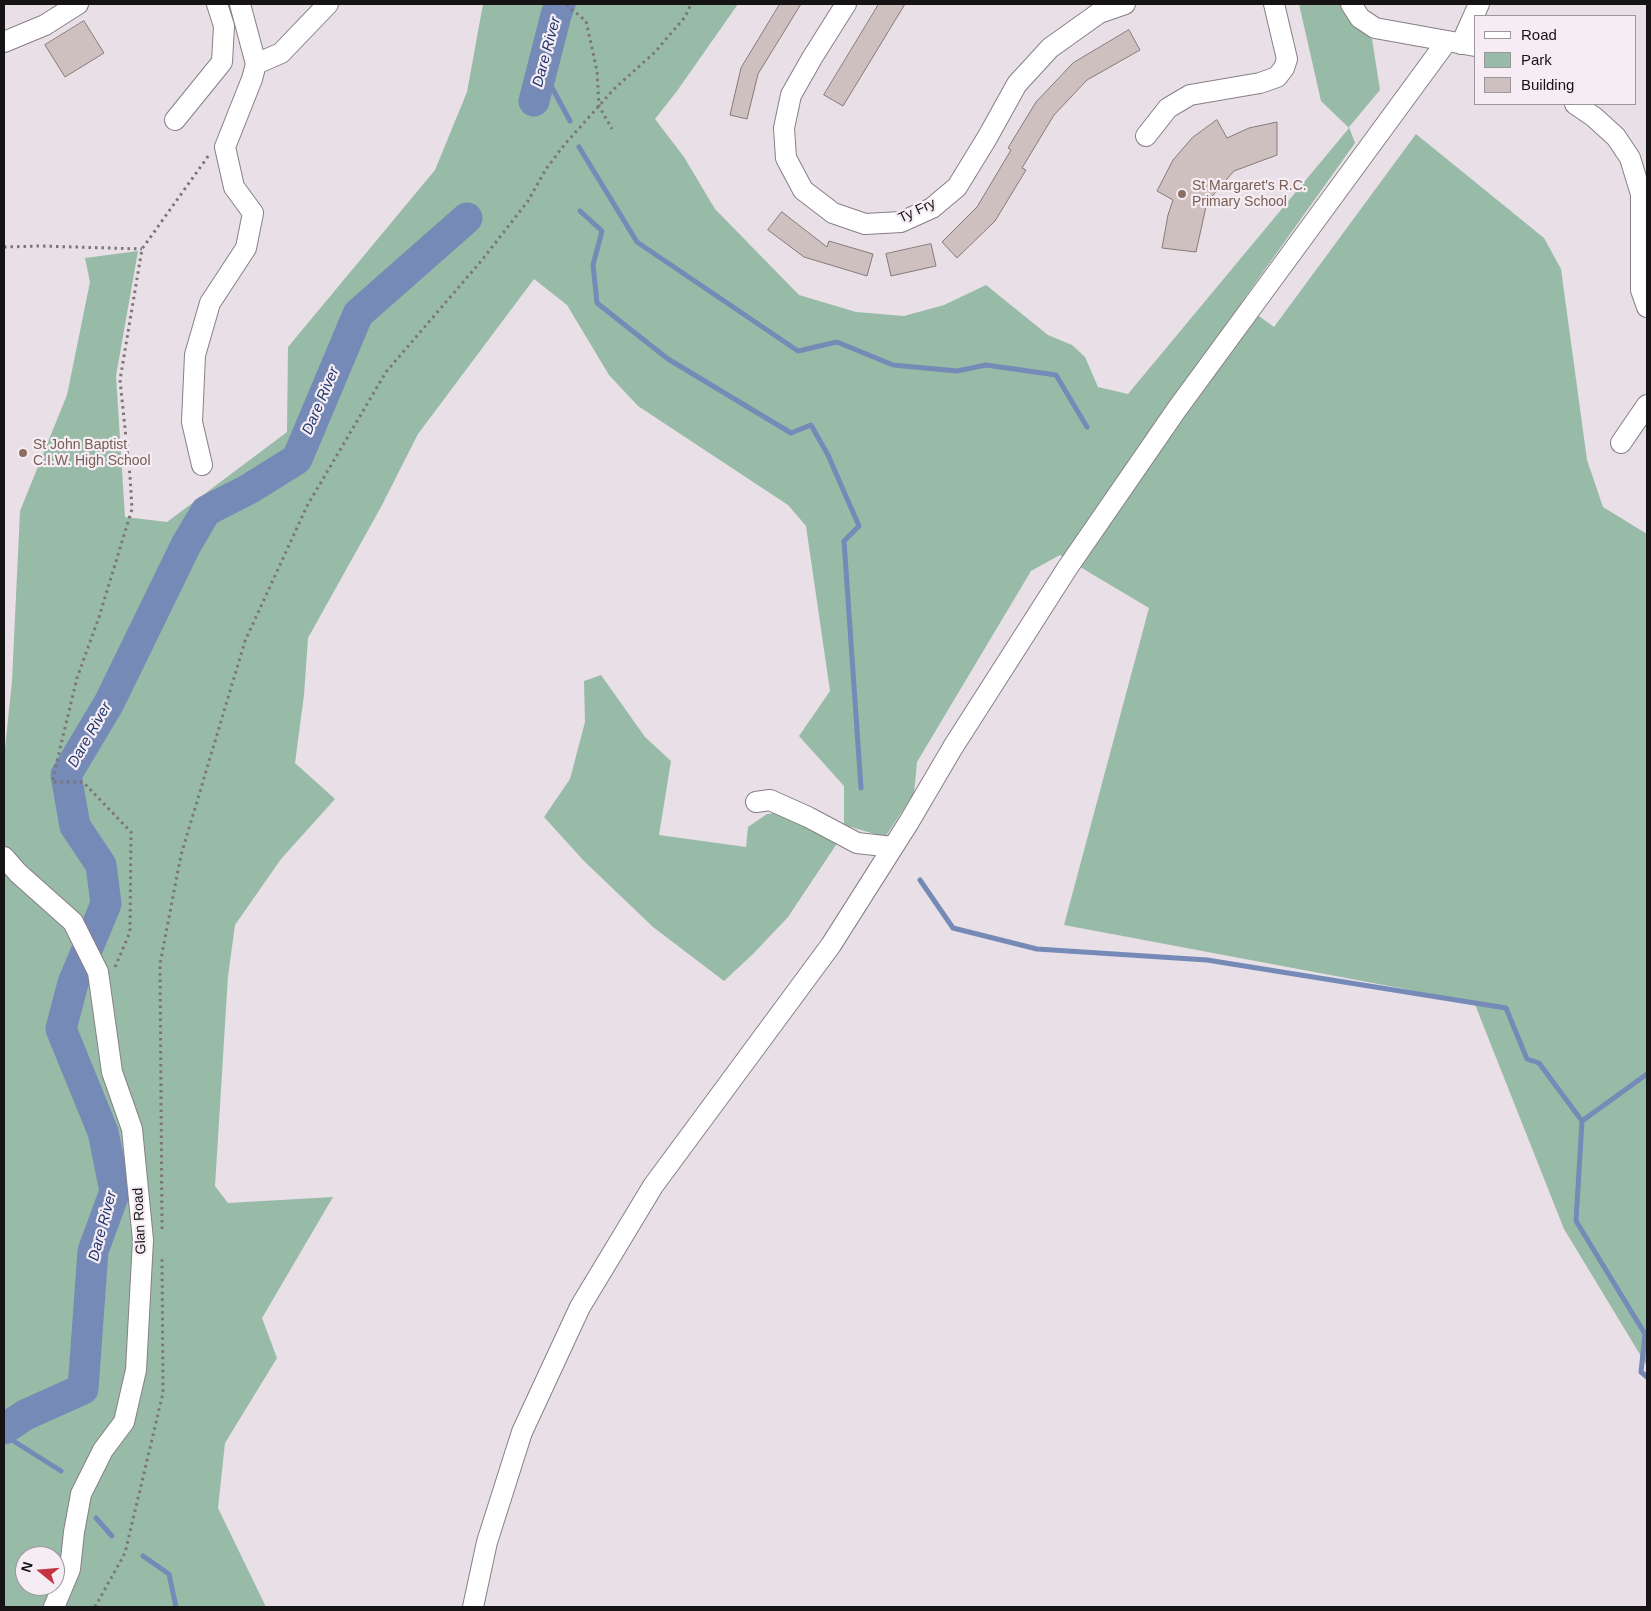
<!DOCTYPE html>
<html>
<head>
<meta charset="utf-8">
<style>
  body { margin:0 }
  #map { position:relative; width:1651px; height:1611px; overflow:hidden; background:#e8dfe7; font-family:Arial,sans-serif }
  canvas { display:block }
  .frame { position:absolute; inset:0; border:5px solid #161315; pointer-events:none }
  .legend { position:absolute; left:1474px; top:15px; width:162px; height:90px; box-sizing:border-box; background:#f5ecf4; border:1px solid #9c959b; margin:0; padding:6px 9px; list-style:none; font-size:15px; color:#161315 }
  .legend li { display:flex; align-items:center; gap:10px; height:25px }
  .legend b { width:25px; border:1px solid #9c959b }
  .north { position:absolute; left:15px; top:1546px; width:50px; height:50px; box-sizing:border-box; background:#f5ecf4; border:1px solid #9c959b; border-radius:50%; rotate:287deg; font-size:14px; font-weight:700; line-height:20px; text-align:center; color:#161315 }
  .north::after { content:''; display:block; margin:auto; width:18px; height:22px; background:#c43441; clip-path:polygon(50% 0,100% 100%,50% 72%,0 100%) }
</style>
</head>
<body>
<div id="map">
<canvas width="1651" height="1611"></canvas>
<div class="frame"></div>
<ul class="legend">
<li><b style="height:6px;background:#fff"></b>Road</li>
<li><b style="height:14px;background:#98bba7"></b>Park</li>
<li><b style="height:14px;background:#cdc0bf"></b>Building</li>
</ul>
<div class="north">N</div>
</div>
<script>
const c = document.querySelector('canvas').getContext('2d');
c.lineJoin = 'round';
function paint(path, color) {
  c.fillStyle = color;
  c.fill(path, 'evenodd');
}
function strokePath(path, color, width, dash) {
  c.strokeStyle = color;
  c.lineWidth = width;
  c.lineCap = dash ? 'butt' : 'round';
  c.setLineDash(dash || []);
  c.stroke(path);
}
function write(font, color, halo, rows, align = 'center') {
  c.font = font + ' Arial,sans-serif';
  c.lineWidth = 4.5;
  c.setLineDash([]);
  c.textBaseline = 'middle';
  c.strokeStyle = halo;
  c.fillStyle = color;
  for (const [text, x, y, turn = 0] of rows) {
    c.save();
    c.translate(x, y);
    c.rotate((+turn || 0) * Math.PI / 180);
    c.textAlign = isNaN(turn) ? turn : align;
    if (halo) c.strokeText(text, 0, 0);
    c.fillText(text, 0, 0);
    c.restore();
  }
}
const green = new Path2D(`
  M483,4H738L677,91L655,119L684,157L715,209L799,295L856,312L904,316L944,305L986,285L1048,335L1072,345L1085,357L1098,387L1128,394L1349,128L1321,101L1299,4H1341L1353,26L1372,39L1380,90L1349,127L1355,143L1241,303L1274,327L1416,134L1544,238L1561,269L1587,460L1603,507L1647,534V1366L1564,1229L1474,1002L1064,925L1149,608L1060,555L1031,571L917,762L914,794L885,837L844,825V786L799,736L830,691L806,526L788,505L638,406L609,375L567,305L534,279L418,434L381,507L308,638L304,695L295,763L335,799L281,859L235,925L228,976L215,1186L228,1203L333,1197L262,1318L277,1358L225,1443L218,1508L266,1607H4V758L12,681L20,511L67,395L90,282L85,258L138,251L116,376L125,517L167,522L287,432L288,347L435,170L467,92ZM25,1556H55V1586H25Z
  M601,675L645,737L671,761L659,835L746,847L748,827L767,814L781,812L838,842L788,917L753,954L724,981L653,927L584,861L544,817L570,779L585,722L584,681Z`);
const stream = new Path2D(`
  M542,69L570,121
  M579,147L637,242L798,351L837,342L893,365L957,371L986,365L1056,375L1087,427
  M580,211L602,231L593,265L597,303L668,359L791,433L811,425L828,455L859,526L844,541L861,788
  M920,880L953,928L1037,949L1207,960L1506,1008L1527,1059L1539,1063L1582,1121L1576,1221L1645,1334L1641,1372L1647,1377
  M1582,1121L1647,1074
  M4,1435L61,1471
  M96,1518L112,1536
  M143,1556L169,1574L176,1607`);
const river = new Path2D(`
  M534,101L556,15L560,4
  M4,1429L25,1415L83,1389L93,1251L115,1191L103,1132L61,1029L73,983L106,904L101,865L75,826L66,775L109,703L186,545L206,511L249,489L297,459L358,314L467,218`);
const building = new Path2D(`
  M780,4H801L758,74L747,119L730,115L741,68Z
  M879,4H905L843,106L824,95Z
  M84,21L104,53L65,77L45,45Z
  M1129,30L1140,50L1087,80L1054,115L1022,168L1026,170L995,221L957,258L942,242L977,207L1011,150L1008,148L1036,102L1073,63Z
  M1217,120L1227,138L1249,128L1277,122V155L1234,171L1207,202L1196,252L1162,248L1168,215L1173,200L1157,191L1173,160L1192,138Z
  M782,212L827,247L829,241L873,254L867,276L804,257L768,230Z
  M931,244L936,266L891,276L886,254Z`);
const path = new Path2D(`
  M567,4L570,8L586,21L597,71L599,106L612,129
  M4,247L41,246L142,249
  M115,967L130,932L131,832L83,782H52L77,678L99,617L132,509L130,476L120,380L142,249L209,155
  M162,1229L160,964L181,855L245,641L307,506L386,372L482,260L528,201L546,169L565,144L614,89L655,52L685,17L691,4
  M95,1607L125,1553L163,1393L162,1258`);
const minor = new Path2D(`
  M846,4L812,58L791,95L784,128L786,158L803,190L833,213L865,224L901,222L932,208L957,187L987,138L1017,84L1050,48L1099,13L1125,4
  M1351,4L1360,18L1375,28L1475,46
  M4,42L45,25L78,4
  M1461,44L1479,4
  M256,64L281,53L328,4
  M1575,104L1594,117L1616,137L1630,158L1641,194V290L1647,307
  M175,120L222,62L224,26L217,4
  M1146,136L1168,108L1190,95L1260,83L1277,77L1284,68L1287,59L1274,4
  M1621,443L1647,405
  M202,465L192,422L195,355L210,303L246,248L253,213L234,187L225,147L252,79L256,64L240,4
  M756,802L770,800L808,817L857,843L893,847
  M4,857L18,873L73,922L98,972L112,1072L132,1129L143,1240L136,1370L124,1422L103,1450L81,1494L74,1532L70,1569L54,1607
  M473,1607L487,1542L522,1432L580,1307L653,1186L831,945L909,822L953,747L1068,567L1177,409L1447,41`);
const markers = [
  [1182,194,5,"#8d6e63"],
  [23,453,5,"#8d6e63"]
];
const educationNames = [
  ["St Margaret's R.C.",1192,186],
  ["Primary School",1192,202],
  ["St John Baptist",33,445],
  ["C.I.W. High School",33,461]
];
const streetNames = [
  ["Ty Fry",917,211,-25],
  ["Glan Road",140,1221,-93]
];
const waterNames = [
  ["Dare River",547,52,-75],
  ["Dare River",321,401,-67],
  ["Dare River",90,735,-60],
  ["Dare River",103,1226,-75]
];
paint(green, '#98bba7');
strokePath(stream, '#758ab6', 5);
strokePath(river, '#758ab6', 31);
paint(building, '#cdc0bf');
strokePath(building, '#867a79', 1);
strokePath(minor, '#877f87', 22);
strokePath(path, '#7b757a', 3, [2.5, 4]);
strokePath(minor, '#fff', 20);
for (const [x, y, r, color] of markers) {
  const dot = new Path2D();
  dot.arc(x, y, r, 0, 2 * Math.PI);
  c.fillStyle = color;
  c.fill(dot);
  strokePath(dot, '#f5ecf4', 2);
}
write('14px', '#785e54', '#f5ecf4', educationNames, 'left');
write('14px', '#161315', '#f5ecf4', streetNames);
write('italic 15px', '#21386f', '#f5ecf4', waterNames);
</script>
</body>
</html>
